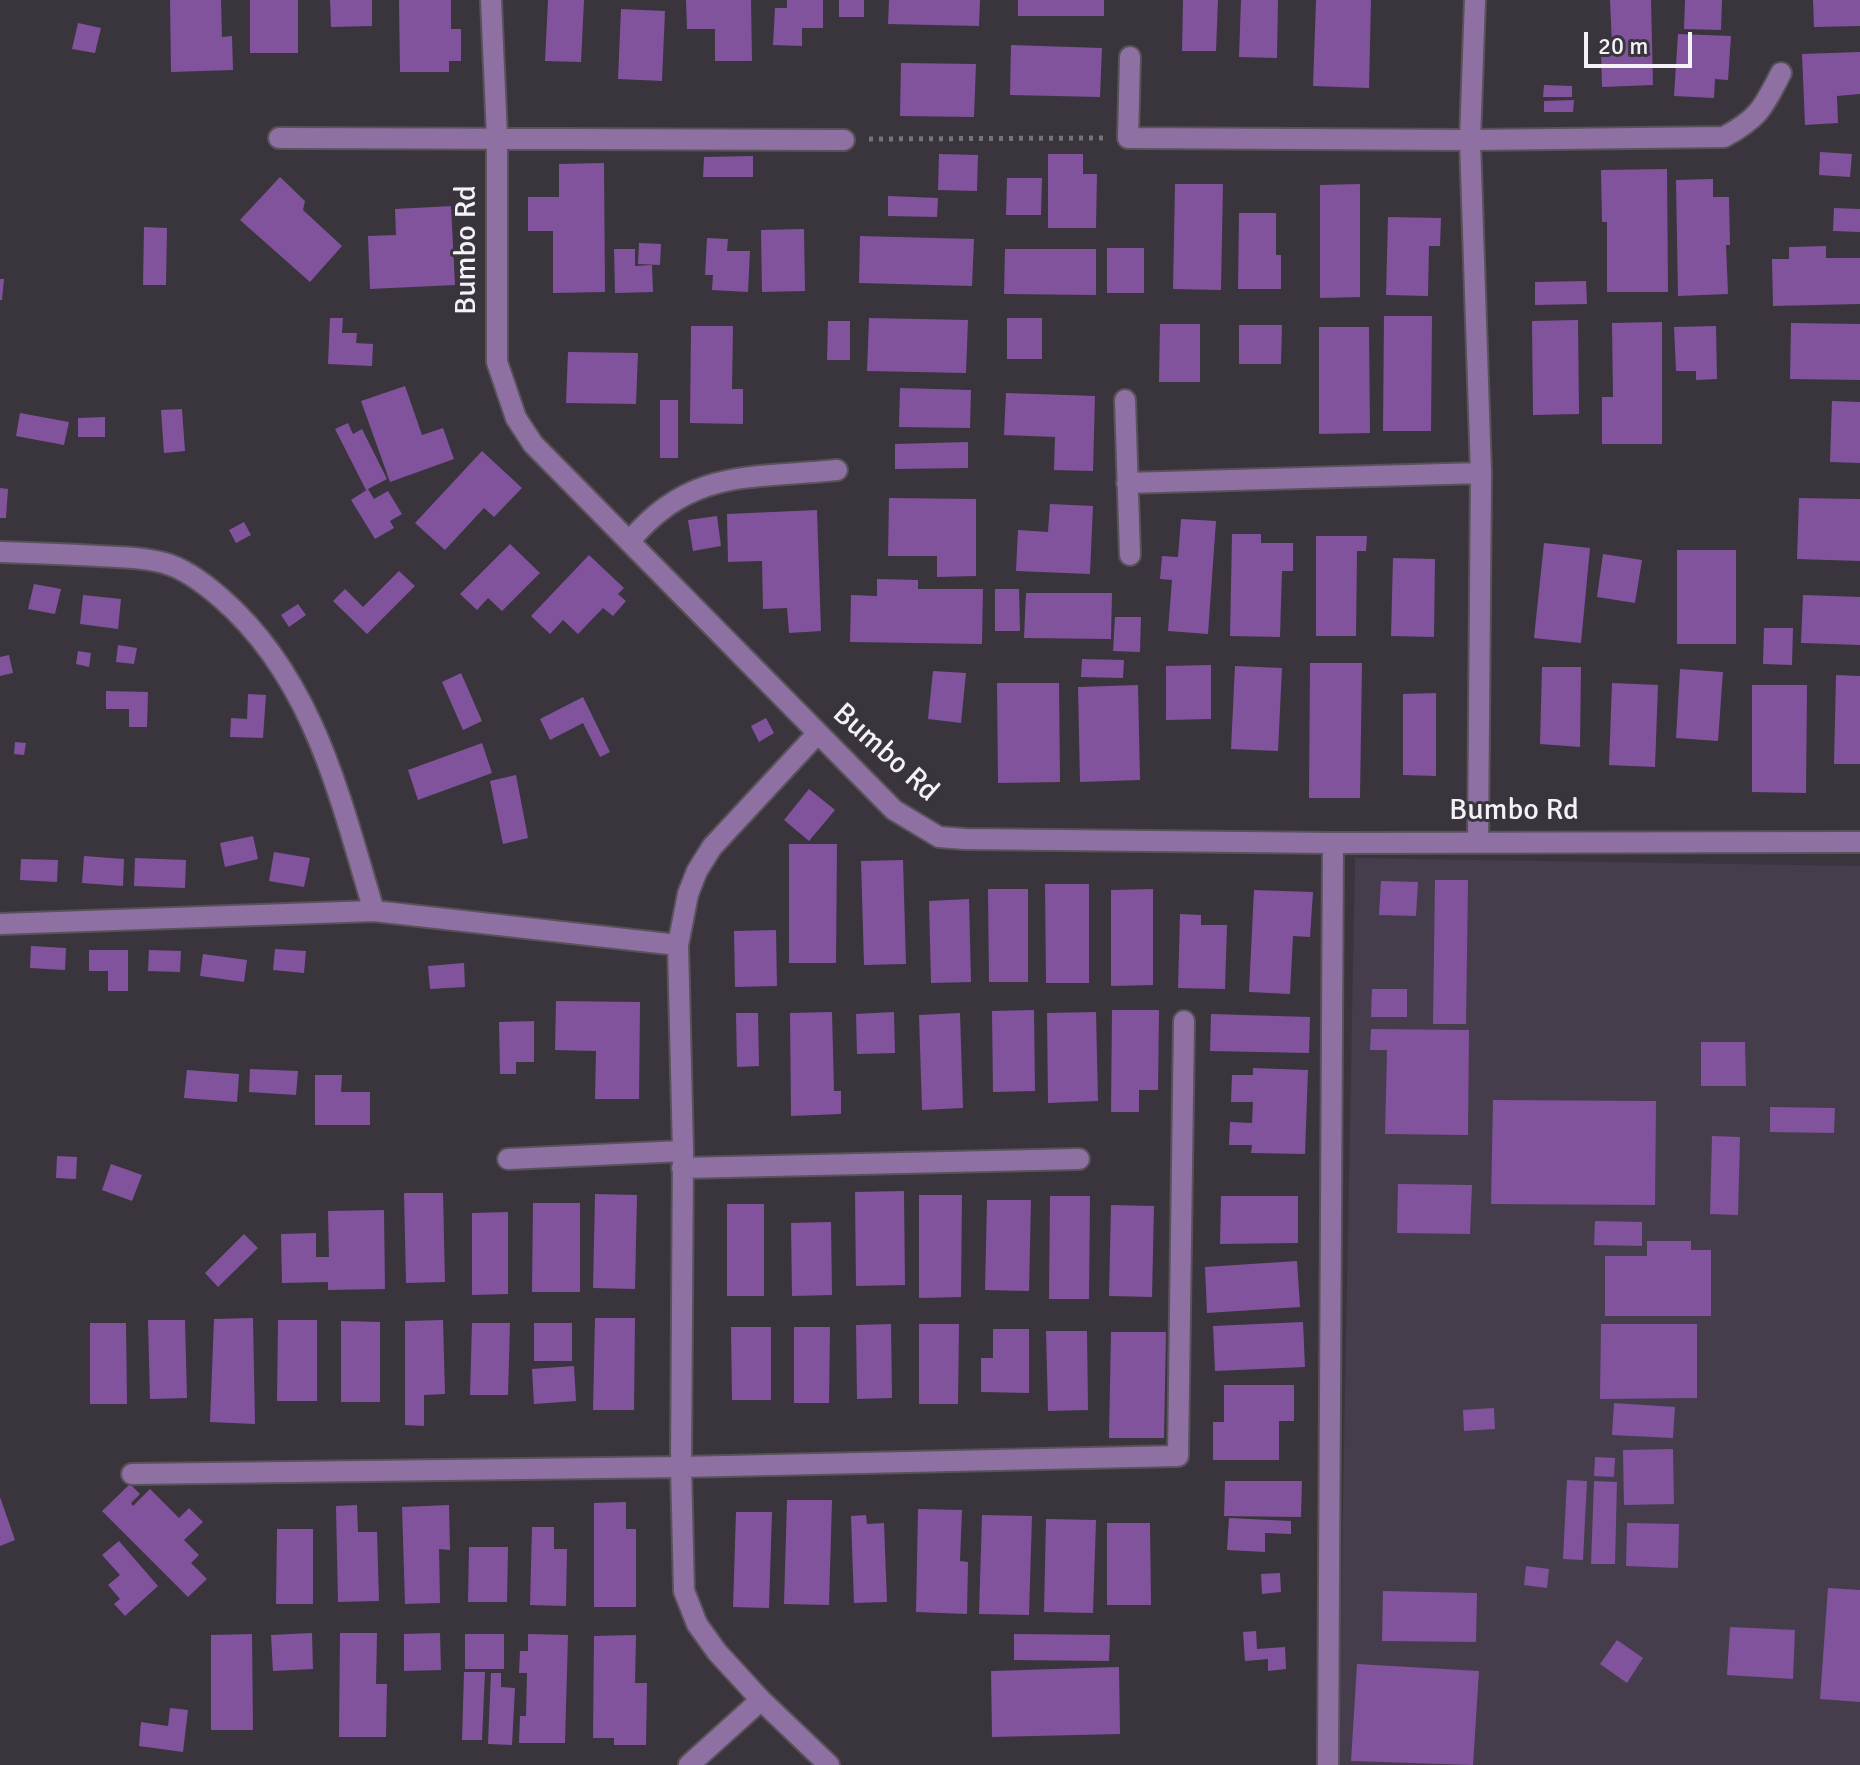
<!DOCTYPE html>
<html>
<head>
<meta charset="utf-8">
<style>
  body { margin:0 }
  #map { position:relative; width:1860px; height:1765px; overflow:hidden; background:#3a343d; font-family:Signika,sans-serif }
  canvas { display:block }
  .scale { position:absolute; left:1584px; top:32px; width:108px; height:36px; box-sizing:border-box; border:4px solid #f4f1f7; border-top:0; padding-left:10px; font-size:24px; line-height:28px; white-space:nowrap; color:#f4f1f7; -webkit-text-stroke:6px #3a343d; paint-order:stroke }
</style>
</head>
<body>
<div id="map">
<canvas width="1860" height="1765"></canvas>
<div class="scale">20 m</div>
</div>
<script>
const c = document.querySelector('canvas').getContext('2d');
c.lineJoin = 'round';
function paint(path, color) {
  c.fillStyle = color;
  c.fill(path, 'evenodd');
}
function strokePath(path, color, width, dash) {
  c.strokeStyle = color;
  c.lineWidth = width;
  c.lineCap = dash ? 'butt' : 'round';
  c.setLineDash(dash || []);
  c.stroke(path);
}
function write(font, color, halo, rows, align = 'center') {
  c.font = font + ' Signika,sans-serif';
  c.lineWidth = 6;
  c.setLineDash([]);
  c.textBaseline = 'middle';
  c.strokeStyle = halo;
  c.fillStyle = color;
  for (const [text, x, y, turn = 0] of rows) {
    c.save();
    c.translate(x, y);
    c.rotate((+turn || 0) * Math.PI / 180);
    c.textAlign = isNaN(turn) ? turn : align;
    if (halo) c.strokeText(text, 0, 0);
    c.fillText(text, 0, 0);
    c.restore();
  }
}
const built = new Path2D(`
  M1355,858L1860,866V1765H1338Z`);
const building = new Path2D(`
  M170,0H221L222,37L232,36L233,70L171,72Z
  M250,0H298V53H250Z
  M330,0H372V26L331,27Z
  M399,0H451V29H461V61H449V72H400Z
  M548,0H584L581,62L545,61Z
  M686,0H751L752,61H715V29H687Z
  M787,0H823V28H802V46L773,45L775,8H787Z
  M839,0H864V17H839Z
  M889,0H980L979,26L888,24Z
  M1018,0H1104V16H1018Z
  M1183,0H1218L1216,51H1182Z
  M1241,0H1278L1277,58L1239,57Z
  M1316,0H1371L1369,88L1313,86Z
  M1610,0H1651L1653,85L1602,87L1601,47L1612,46Z
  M1685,0H1722L1721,30L1684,29Z
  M1813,0H1860V26L1814,27Z
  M621,9L665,11L662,81L618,79Z
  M78,23L101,28L95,53L72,49Z
  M1678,34L1731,36L1728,80L1715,79L1714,98L1674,96Z
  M1011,45L1102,48L1100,97L1010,95Z
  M1860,52V94L1837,96L1838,123L1805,125L1802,54Z
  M901,63L976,64L974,117L900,116Z
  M1544,85L1572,86V97H1543Z
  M1574,100L1573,112H1544V101Z
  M1820,152L1852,154L1850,177L1819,175Z
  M939,154L978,155L977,191L938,190Z
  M1048,154H1083V174H1097L1096,228H1048Z
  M753,156V177H703L704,157Z
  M604,163L605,292L553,293V231H528V197H559V164Z
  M1667,169L1668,292H1607V222H1602L1601,170Z
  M280,177L305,201L303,210L342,246L310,282L240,220Z
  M1007,178H1042L1041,215H1006Z
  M1713,179V197H1729L1730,245H1726L1728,294L1678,296L1676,180Z
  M1175,184H1223L1221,290L1173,289Z
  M1360,184V297L1320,298V185Z
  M888,196L938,198L937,217L888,216Z
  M451,206L455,285L370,289L368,236L396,235L395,209Z
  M1834,208L1860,209V232L1833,231Z
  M1239,213H1276V255H1281V289H1238Z
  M1388,217L1441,218L1440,246H1429L1428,296L1386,295Z
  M144,227L167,228L166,285H143Z
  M804,229L805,291L762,292L761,230Z
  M860,236L974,239L972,286L859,283Z
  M707,238L728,239L727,251H750L748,292L712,290L713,275H705Z
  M639,243L661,244L660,265L638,264Z
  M1826,246V258H1860V304L1773,306L1772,259H1789V247Z
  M1107,248H1144V293H1107Z
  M614,249H635V266L652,265L653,292L615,293Z
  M1005,249H1096V295L1004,294Z
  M0,279H4L2,300H0Z
  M1586,281L1587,304L1535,305V282Z
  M1384,316H1432L1431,431H1383Z
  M330,318H343L342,333H357L356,343L373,344L372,366L328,364Z
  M869,318L968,320L966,373L867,371Z
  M1007,318H1042V359H1007Z
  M1578,320L1579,414L1533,415L1532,321Z
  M828,321H850V360H827Z
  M1662,322V444H1602V397H1613L1612,323Z
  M1791,323L1860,324V380L1790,379Z
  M1160,324H1200V382H1159Z
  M1239,325H1282L1281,364H1239Z
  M691,326H733L732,389H743V424L690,423Z
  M1716,326L1717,379L1696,380V371H1676L1674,327Z
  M1319,327H1369L1370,433L1319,434Z
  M568,352L638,353L636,404L566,403Z
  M405,386L422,435L443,428L454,459L390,482L361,401Z
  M900,388L971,390L970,428L899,427Z
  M1006,393L1095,396L1093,471L1054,470L1055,437L1004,435Z
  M660,400H678V458H660Z
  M1832,401L1860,402V463L1830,462Z
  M182,409L185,451L164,453L161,410Z
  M20,413L69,422L64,445L16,436Z
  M105,417V437H78V418Z
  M348,423L353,434L362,429L387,479L366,490L335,429Z
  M968,442V468L895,469V444Z
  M482,451L522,488L494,517L484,508L445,550L415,523Z
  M0,488L8,489L6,518H0Z
  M368,489L374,499L388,491L402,514L390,521L394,528L375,539L351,500Z
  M889,498L976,499V576L937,577V556H888Z
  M1799,498L1860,499V561L1797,559Z
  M1050,504L1093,506L1090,574L1016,571L1018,530L1048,532Z
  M817,510L821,631L789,633L787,608L763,609L762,561L728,562L727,514Z
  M717,516L721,546L693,551L688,520Z
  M1181,519L1216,521L1208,634L1168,631L1172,580L1160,579L1162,556L1178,557Z
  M244,522L251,535L236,543L229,530Z
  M1232,534H1261V543H1293V571H1282L1280,637L1230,636Z
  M1316,536H1367L1366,551H1357L1356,636H1316Z
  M1544,543L1590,548L1581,643L1534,638Z
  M510,544L540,573L502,611L488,598L477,610L460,594Z
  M1677,550H1736V644H1677Z
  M1603,554L1642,560L1635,603L1597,597Z
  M589,555L624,588L618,594L626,601L613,616L603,608L578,634L563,620L550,634L531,616Z
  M1393,558L1435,559L1434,637L1391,636Z
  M399,571L415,586L367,634L333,601L345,589L363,607Z
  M877,579L918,580V589H983L982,644L850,642L851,595L877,596Z
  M34,584L61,589L55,614L28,609Z
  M995,589H1019L1020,631H995Z
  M1026,593H1112L1111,639L1024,638Z
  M83,595L121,599L118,629L80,624Z
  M1803,595L1860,597V645L1801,643Z
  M298,604L306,615L289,627L281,615Z
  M1115,617H1141L1140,652L1113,651Z
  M1764,628H1793L1792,665L1763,664Z
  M118,645L137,648L134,664L116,662Z
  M78,651L91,653L89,667L76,664Z
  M9,655L13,673L0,676V657Z
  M1082,659L1124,660L1123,678L1081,677Z
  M1310,663H1362L1360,798H1309Z
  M1211,665V719L1166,720V666Z
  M1235,666L1282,668L1278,751L1231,749Z
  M1542,667H1581L1580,747L1540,744Z
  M1680,669L1723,672L1718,741L1676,738Z
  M933,671L966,673L961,723L928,719Z
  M461,673L482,721L463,730L442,682Z
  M1836,675L1860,676V764H1834Z
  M997,683H1059L1060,782L998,783Z
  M1612,683L1658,685L1655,767L1609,765Z
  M1138,685L1140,780L1080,782L1078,687Z
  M1752,685H1807L1806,793L1752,792Z
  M106,691L148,692L147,727H129V709H106Z
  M1436,693V776L1403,775V694Z
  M248,694L266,695L263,738L230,737L231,718L247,719Z
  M583,697L610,752L600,757L583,723L550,740L540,719Z
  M766,718L774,733L759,742L751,726Z
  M15,742L26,743L24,755L14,754Z
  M482,743L492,773L418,800L408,770Z
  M516,775L528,838L503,844L490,781Z
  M809,789L835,810L809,841L784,820Z
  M253,836L258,859L225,867L220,843Z
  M789,844H837L836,963H789Z
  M274,852L310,858L304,887L269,881Z
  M84,856L124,859L123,886L82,883Z
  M135,858L186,860L185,888L134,886Z
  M21,859L58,860L57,882L20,880Z
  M903,860L906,964L864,965L861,861Z
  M1435,880H1468L1466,1024H1433Z
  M1381,881L1418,882L1416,916L1379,915Z
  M1045,884H1089V983H1046Z
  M988,889H1028V982H989Z
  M1153,889V985L1111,986V890Z
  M1254,890L1313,892L1310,937L1293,936L1290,994L1249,992Z
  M969,899L971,982L931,983L929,901Z
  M1180,914L1201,915V925H1227L1225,989L1178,988Z
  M776,930L777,986L735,987L734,931Z
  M31,946L66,948L65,970L30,968Z
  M275,949L306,951L304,973L273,970Z
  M89,950H128V991H108V971H89Z
  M149,950L181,951L180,972L148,971Z
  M203,954L247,960L244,982L200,976Z
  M464,963L465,987L430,989L428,966Z
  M1372,989H1407V1017H1371Z
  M556,1001L640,1002L639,1099H595L596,1051L555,1050Z
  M1034,1010L1035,1091L993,1092L992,1011Z
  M1112,1010H1159L1158,1090H1139V1112H1111Z
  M832,1012L834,1091H841V1114L791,1116L790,1013Z
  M894,1012L895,1053L857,1054L856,1014Z
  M1096,1012L1098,1101L1048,1103L1047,1013Z
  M736,1013H758L759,1066L737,1067Z
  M960,1013L963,1108L922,1110L919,1015Z
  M1211,1014L1310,1017L1309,1053L1210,1051Z
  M534,1021V1062H516V1074H500L499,1022Z
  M1371,1029L1469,1030L1468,1135L1385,1134L1387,1050H1370Z
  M1701,1042H1745L1746,1086H1701Z
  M1253,1068L1308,1070L1305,1154L1251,1153L1252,1145H1229L1230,1122L1252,1123L1253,1102H1231L1232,1075H1253Z
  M250,1069L298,1071L296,1095L249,1092Z
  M187,1070L239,1074L237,1102L184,1098Z
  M315,1075H342L341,1092H370V1125H315Z
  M1493,1100L1656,1101L1655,1205L1491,1204Z
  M1770,1107L1835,1108L1834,1133L1770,1132Z
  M1712,1136L1740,1137L1738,1215L1710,1214Z
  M57,1156L77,1157L76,1179L56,1178Z
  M111,1164L142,1175L132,1201L102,1190Z
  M1398,1184L1472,1185L1470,1234L1397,1233Z
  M904,1191L905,1285L856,1286L855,1192Z
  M404,1193H443L445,1282L406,1283Z
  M595,1194L637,1195L635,1289L593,1288Z
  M919,1195H962L961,1297L919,1298Z
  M1050,1196H1090L1089,1299H1049Z
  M1221,1196H1298V1243L1220,1244Z
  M987,1200H1031L1029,1291L985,1290Z
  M533,1203H580V1292H532Z
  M727,1204H764V1296H727Z
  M1111,1205L1154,1206L1152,1297L1109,1296Z
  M384,1210L385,1289L328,1290V1282L282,1283L281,1234L316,1233V1257H329L328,1211Z
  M508,1212V1294L472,1295V1213Z
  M1595,1221L1642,1222V1246L1594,1245Z
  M831,1222L832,1295L792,1296L791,1223Z
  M244,1234L258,1248L218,1287L205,1273Z
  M1647,1241H1691V1250H1711V1316H1605V1256H1647Z
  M1297,1261L1300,1307L1207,1313L1205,1267Z
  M253,1318L255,1424L210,1422L214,1319Z
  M595,1318H635L634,1410H593Z
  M148,1320H185L187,1398L150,1399Z
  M278,1320H317V1401H277Z
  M443,1320L445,1394L424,1395V1426L405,1425V1321Z
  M341,1321L380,1322V1402H341Z
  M1303,1322L1305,1367L1215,1371L1213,1326Z
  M90,1323H126L127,1404H90Z
  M472,1323H510L508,1395H470Z
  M534,1323H572V1361H534Z
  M891,1324L892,1398L857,1399L856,1325Z
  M919,1324H959L958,1404H919Z
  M1601,1324H1697V1398L1600,1399Z
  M731,1327H771V1400H732Z
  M794,1327H830L829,1403H794Z
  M993,1329H1029V1393L981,1392V1358H993Z
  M1046,1331H1087L1088,1410L1048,1411Z
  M1111,1332H1166L1164,1438H1109Z
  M574,1366L576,1401L534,1404L532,1369Z
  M1224,1385H1294V1421H1279V1460H1213V1422H1224Z
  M1614,1403L1675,1407L1673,1438L1612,1435Z
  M1494,1408L1495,1429L1464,1431L1463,1410Z
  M1673,1449L1674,1504L1624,1505L1623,1450Z
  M1595,1457L1615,1458L1614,1477L1594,1476Z
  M1567,1480L1587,1481L1583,1560L1563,1559Z
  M1225,1481H1302L1301,1517L1224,1516Z
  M1594,1481L1617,1482L1615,1564H1591Z
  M130,1484L140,1494L131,1503L133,1506L150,1489L179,1518L189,1508L203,1522L184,1540L199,1555L191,1563L207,1579L188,1597L102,1511Z
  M0,1497L15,1540L0,1546Z
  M787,1500H832L829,1605L784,1604Z
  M626,1502V1529H636V1607H594V1503Z
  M357,1505L358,1532H377L379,1601L338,1602L336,1506Z
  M449,1505L450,1550L439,1549L440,1603L405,1604L402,1507Z
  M918,1509L962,1510L960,1561L968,1562L967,1614L916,1612Z
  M736,1512H772L769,1608L733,1607Z
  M866,1515L867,1524L884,1523L887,1602L854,1603L851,1516Z
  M982,1515L1032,1516L1029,1615L979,1614Z
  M1229,1518L1291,1521V1534L1265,1533V1552L1227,1550Z
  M1046,1519L1096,1520L1093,1613L1044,1612Z
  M1107,1523H1150L1151,1605H1107Z
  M1627,1523L1679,1524L1678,1568L1626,1566Z
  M532,1527H554V1549H567L566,1606L530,1605Z
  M277,1529H313V1604H276Z
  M119,1541L158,1586L125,1616L114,1604L120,1599L108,1585L120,1575L102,1555Z
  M469,1547H508L507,1602H468Z
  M1526,1566L1549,1569L1547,1588L1524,1585Z
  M1280,1573L1281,1592L1262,1594L1261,1574Z
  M1828,1588L1860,1590V1702L1820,1699Z
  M1383,1591L1477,1593L1476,1642L1382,1641Z
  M1730,1627L1795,1630L1793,1679L1727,1675Z
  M1256,1631L1257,1649L1285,1647L1286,1669L1268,1671V1659L1245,1661L1243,1632Z
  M312,1633L313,1669L273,1671L271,1635Z
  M340,1633H377L376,1684H387L386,1737H339Z
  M440,1633L441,1670L404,1671V1634Z
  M252,1634L253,1730H211V1635Z
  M465,1634H504V1669H465Z
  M528,1634L568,1635L565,1743H519L520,1716H526L527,1673H519L520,1651H528Z
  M1014,1634L1110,1635L1109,1661L1014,1660Z
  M636,1635L635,1683H647L646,1745H614V1738H593L594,1636Z
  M1617,1640L1643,1658L1627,1683L1600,1664Z
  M1357,1664L1479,1671L1473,1765L1351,1761Z
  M1119,1667L1120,1734L992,1737L991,1671Z
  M464,1672H485L482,1740H462Z
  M491,1673H501V1687L515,1688L512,1745L488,1744Z
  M170,1708L188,1710L183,1752L139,1746L141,1722L168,1726Z`);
const path = new Path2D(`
  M869,139L1103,138`);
const minor = new Path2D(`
  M491,0L497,137V362L516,418L533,444L894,810L939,837L965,839L1333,843L1860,842
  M1475,0L1470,140L1481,473L1478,841
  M1130,57L1128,138L1470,140L1724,137C1759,118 1763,108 1781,73
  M279,138L844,140
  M1125,400L1130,555
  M1127,483L1481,473
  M630,541C690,468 751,479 837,470
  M0,552C33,553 65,554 98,556C119,557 144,557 164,563C184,568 206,585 221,598C314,679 340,798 374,911
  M817,734L712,847L697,871L688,894L678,945L683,1151L681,1467L684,1591L697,1624L717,1652L761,1700L829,1765
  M0,924L374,911L678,945
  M508,1159L683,1151
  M682,1168L1079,1159
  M132,1474L681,1467L1178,1456L1184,1021
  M689,1765L761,1700
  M1328,1765L1333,843`);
const streetNames = [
  ["Bumbo Rd",467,250,-90],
  ["Bumbo Rd",885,753,42],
  ["Bumbo Rd",1514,811]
];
paint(built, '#453d4b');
paint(building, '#81539d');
strokePath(minor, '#58525b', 24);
strokePath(path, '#77727a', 5, [4, 6]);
strokePath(minor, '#8f70a2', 20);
write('30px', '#f4f1f7', '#3a343d', streetNames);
</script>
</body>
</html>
